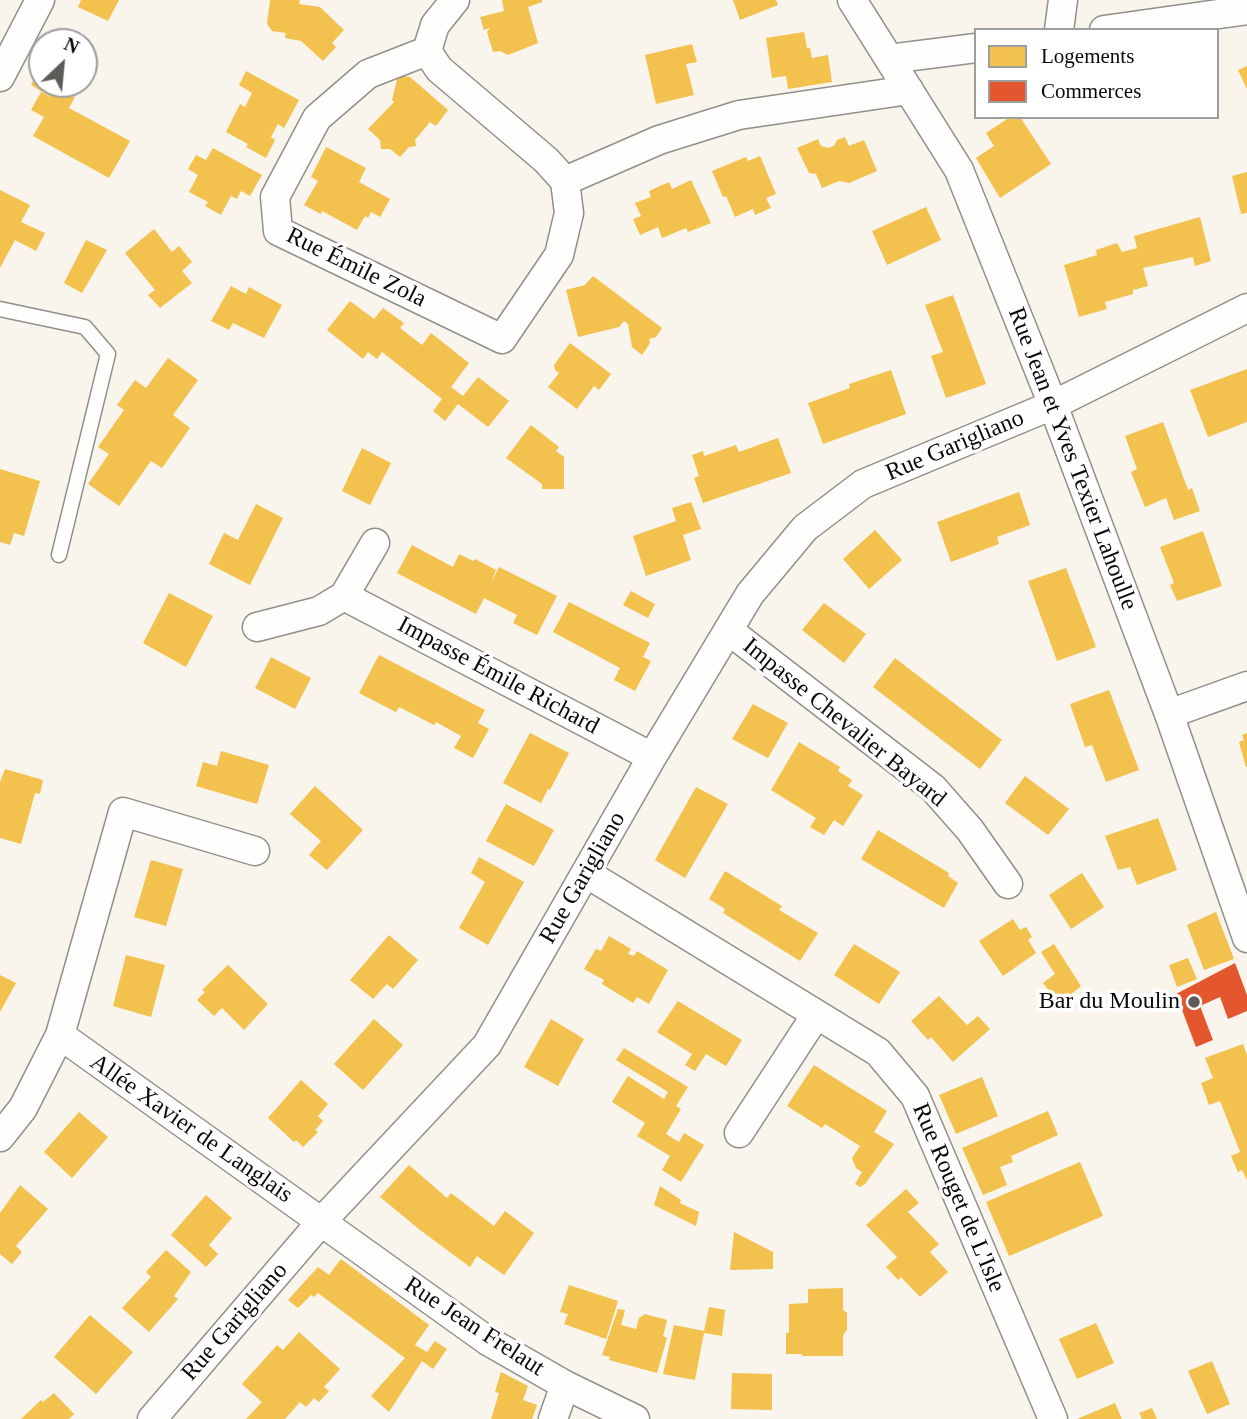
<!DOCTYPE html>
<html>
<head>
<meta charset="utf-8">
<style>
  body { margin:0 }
  #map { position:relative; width:1247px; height:1419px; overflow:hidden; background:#f9f5ec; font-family:"Times New Roman",serif }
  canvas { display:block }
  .legend { position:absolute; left:974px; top:28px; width:245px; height:91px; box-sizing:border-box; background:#fff; border:2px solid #9d9d9d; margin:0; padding:9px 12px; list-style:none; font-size:21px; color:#090909 }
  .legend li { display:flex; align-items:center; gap:14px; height:35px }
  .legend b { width:35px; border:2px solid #9d9d9d }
  .north { position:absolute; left:28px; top:28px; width:70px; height:70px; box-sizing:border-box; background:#fff; border:2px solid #9d9d9d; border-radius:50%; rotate:26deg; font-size:19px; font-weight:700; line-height:28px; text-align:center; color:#090909 }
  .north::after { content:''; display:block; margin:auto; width:24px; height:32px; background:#5d5c58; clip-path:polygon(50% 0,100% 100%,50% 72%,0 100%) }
</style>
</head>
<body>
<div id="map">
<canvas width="1247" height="1419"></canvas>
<ul class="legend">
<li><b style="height:19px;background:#f2c14e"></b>Logements</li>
<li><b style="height:19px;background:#e4572e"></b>Commerces</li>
</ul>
<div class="north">N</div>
</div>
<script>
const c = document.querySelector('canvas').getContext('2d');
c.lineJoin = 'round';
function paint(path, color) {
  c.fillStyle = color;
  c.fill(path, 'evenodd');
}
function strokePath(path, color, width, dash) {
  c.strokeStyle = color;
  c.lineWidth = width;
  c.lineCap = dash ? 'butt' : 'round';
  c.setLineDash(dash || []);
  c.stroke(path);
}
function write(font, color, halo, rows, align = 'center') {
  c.font = font + ' "Times New Roman",serif';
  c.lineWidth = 7;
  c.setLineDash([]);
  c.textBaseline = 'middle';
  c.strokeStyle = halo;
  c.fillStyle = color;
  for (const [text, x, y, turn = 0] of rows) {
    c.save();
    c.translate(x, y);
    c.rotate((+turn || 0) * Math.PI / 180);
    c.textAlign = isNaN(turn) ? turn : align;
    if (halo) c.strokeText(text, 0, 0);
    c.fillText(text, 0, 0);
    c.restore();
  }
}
const homes = new Path2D(`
  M81,0H119L108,21L78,7Z
  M270,0H300L299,4L320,7L344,30L332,43L336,47L323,61L301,41L285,38L286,33L272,31L267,24Z
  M502,0H542V2L528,7L538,43L508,55L500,51L493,52L487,32L490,28L484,30L480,17L504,11Z
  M733,0H776L778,5L740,20Z
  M804,32L807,48H810L812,58L828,55L832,82L788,89L786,76L772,78L766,38Z
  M62,33L78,42H57Z
  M692,44L697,62L686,64L694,95L656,104L645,55Z
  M84,46L97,53L84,74Z
  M1247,66V89L1238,70Z
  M42,67V84H78L71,96L75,97L69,108L130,141L109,178L33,136L44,117L31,110L41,92L54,99L31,85Z
  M246,71L299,100L284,128L278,124L271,137L275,140L266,158L246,147L248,144L226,132L240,104L245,107L252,93L239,85Z
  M398,75L410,77L448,110L436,126L430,122L415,140L416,146L409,147L400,157L390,149H381L380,140L368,129L394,102L392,100Z
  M1010,117H1020L1051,164L1000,198L976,158L994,146L986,133Z
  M845,137L849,146L864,140L877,171L849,183L839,181L822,188L816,174L809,173L797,148L818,139L821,146L828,148L834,146L837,140Z
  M326,147L366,168L359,182L390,199L380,217L371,212L368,218L365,216L357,230L322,211L321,214L304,205L318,181L311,177Z
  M213,148L262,175L250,196L241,191L237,199L231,196L221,215L205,206L208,202L189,192L198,175L188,169L196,155L206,160Z
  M760,156L776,194L766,198L771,208L755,215L753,209L735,217L726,196L723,197L712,171L746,157L748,161Z
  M1247,172V213L1241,214L1232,176Z
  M691,180L711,223L688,232L686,228L662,238L658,227L640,235L633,219L641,216L635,203L651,197L649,191L669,182L672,189Z
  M0,190L30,205L21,222L45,233L36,251L15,240L0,268Z
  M926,207L941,240L887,265L872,231Z
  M1200,217L1211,261L1195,266L1193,257L1143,268L1148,286L1133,290V294L1105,302L1107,309L1079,317L1064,265L1097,255L1096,250L1117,243L1122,252L1137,248L1134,236Z
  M154,229L172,252L179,246L192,262L182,271L192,283L160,308L148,295L155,290L125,253Z
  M86,240L107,250L82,293L64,283Z
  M593,276L662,328L656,337L649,339L650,343L642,355L632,347L628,324L624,321L619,327L578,337L566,290L585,285Z
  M231,286L246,294L249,287L282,305L264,338L233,323L229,330L211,321Z
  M953,295L986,384L946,398L931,356L943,352L925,305Z
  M350,301L374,319L383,308L404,323L400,328L422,345L431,333L469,363L451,387L463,396L478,377L509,401L488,427L458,404L445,421L433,411L442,399L382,352L377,359L368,352L363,359L327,330Z
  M570,343L611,374L599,390L594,386L577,409L548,387L559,373L555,370L554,365Z
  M168,358L198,380L173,415L190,428L162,468L151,461L119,506L88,484L109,454L98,447L124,410L117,405L135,380L146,388Z
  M1247,369V422L1208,437L1190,390Z
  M891,370L906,414L823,444L808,403L850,388L849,384Z
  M1163,422L1188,490L1192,488L1200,511L1174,520L1166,498L1145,507L1131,472L1137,469L1125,436Z
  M531,425L559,447L556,451L564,457V489H542V484L506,458Z
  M778,438L791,473L703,503L694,478L699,476L692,455L703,451L704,456L736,445L739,452Z
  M362,448L391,463L370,505L342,491Z
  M0,469L40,481L24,536L14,533L10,545L0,542Z
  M1019,492L1030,525L997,537L999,544L951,562L937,522Z
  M691,502L701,529L683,535L691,560L646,576L633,536L676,521L672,508Z
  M256,504L283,518L250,585L209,564L224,533L238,540Z
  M875,530L902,560L869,589L843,559Z
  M1203,531L1222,586L1177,601L1170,585L1174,583L1160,547Z
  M412,545L453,567L459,554L473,561L475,559L496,570L491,583L499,567L557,596L537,635L513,623L517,615L484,598L476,614L397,573Z
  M1066,568L1096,647L1057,661L1028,581Z
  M631,591L655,604L648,618L623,605Z
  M169,593L213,616L186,667L143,643Z
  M569,602L650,643L643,657L651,661L635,691L614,680L620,668L553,632Z
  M824,603L866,634L844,663L802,630Z
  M379,655L485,710L478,723L489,729L473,758L454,748L461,736L436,722L434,725L399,707L396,712L359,693Z
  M271,657L311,678L295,709L255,688Z
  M895,658L1002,740L980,769L873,687Z
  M1109,690L1139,770L1106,782L1092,745L1085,747L1070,704Z
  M753,704L788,723L768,758L732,739Z
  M530,733L569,753L550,790L548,789L541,803L503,783Z
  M1247,733V767H1246L1239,742L1244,740L1242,735Z
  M799,742L840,767L838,771L852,780L848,786L863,795L843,826L834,820L824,835L810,827L816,818L771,790Z
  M221,751L269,765L257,804L196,786L203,762L217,766Z
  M5,769L43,780L40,794L35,793L21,844L0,838V782Z
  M1025,776L1069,809L1048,835L1005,803Z
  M315,786L363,830L327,870L309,855L321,841L290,814Z
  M696,787L728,804L685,878L655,860Z
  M506,804L554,830L534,866L486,841Z
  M1158,818L1177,870L1137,885L1130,867L1118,870L1105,836Z
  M878,830L949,873L948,876L958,883L944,908L861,859Z
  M479,857L524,882L488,945L459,928L485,882L471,873Z
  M151,860L183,869L166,926L134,917Z
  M725,871L782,906L779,910L818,933L800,961L723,913L725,909L709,899Z
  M1082,873L1104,907L1071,929L1049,895Z
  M1216,912L1234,959L1204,970L1187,925Z
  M1013,919L1020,930L1026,927L1032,937L1028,940L1036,953L1003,976L979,941Z
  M389,935L418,960L393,989L387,984L373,999L350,980Z
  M609,936L631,949L628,954L634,956L637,951L668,970L649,1004L637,997L633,1003L602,984L604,980L584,969L596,949L601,951Z
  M854,944L900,972L879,1004L834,975Z
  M1054,944L1081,986L1059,1004L1043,983L1055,974L1041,952Z
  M126,955L165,965L151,1017L113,1006Z
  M1188,958L1197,979L1177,987L1169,965Z
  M228,965L268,1004L244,1030L222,1008L214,1016L197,1000L205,992L202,990Z
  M0,975L16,983L0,1012Z
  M939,996L967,1025L978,1016L990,1029L953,1062L931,1037L928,1040L911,1021Z
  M678,1001L742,1040L726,1066L706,1054L695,1071L685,1065L692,1054L657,1032Z
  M374,1019L403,1045L363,1090L334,1064Z
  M551,1019L584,1039L558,1086L524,1067Z
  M1243,1044L1247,1055V1180L1242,1170L1238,1172L1231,1156L1240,1152L1220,1101L1209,1105L1201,1083L1213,1078L1205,1058Z
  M624,1048L688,1087L676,1106L681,1109L666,1134L679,1142L684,1133L704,1145L681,1182L662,1170L670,1156L637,1136L645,1123L612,1102L628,1076L664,1099L668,1092L616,1060Z
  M814,1065L887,1111L874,1132L894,1144L865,1184L860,1187L855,1184L862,1172L856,1168L852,1158L860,1146L825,1124L822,1128L787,1106Z
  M982,1077L998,1116L956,1134L939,1095Z
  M301,1080L328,1104L318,1116L323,1121L315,1130L318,1132L303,1147L296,1140L294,1142L268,1118Z
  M1048,1111L1058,1135L1011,1156L1013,1162L1000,1167L1007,1185L983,1195L962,1148Z
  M79,1112L108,1137L72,1178L44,1152Z
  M1080,1162L1103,1216L1009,1256L986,1202Z
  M409,1165L447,1198L451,1193L494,1226L505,1211L534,1233L504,1275L477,1256L470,1267L420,1230L380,1197Z
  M20,1185L48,1209L16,1246L22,1252L12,1264L0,1254V1213Z
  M660,1186L681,1200L680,1203L699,1212L696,1226L654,1205Z
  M906,1189L919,1203L908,1212L939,1244L930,1252L948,1272L920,1297L901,1277L898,1280L886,1267L897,1257L866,1225Z
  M206,1195L232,1218L209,1245L218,1254L206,1267L171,1235Z
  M734,1232L773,1252V1269L730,1270Z
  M166,1250L191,1272L174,1296L178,1299L149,1332L122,1308L151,1277L146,1272Z
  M341,1259L429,1325L415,1345L427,1352L435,1341L447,1349L433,1369L422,1361L389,1412L371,1396L405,1358L318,1293L314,1297L311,1295L298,1308L288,1300L318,1267L329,1275Z
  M569,1285L618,1301L606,1339L564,1324L568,1314L560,1312Z
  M843,1288V1310L847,1313V1330L843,1335V1356H802V1354H786V1333H789V1304L808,1303V1289Z
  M709,1307L725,1310L722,1336L704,1333L695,1380L663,1374L674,1325L704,1331Z
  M618,1309L625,1310L621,1325L636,1329L639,1318L645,1314L667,1320L663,1336L667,1338L657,1373L609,1360L610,1357L602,1355Z
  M90,1315L133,1352L96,1394L54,1357Z
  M1096,1323L1114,1363L1077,1379L1059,1339Z
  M299,1332L340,1369L324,1387L329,1391L319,1402L314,1398L306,1407L300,1402L285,1419H246L262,1402L242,1384L277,1345L283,1350Z
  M1212,1361L1230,1404L1207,1414L1188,1371Z
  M501,1372L528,1386L523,1400L537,1405L532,1419H491L499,1393L495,1392Z
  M732,1373L772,1374V1410L731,1409Z
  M54,1393L74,1414L69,1419H21L41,1400L43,1402Z
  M1115,1403L1122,1419H1077Z
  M1152,1408L1157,1419H1142L1139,1413Z`);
const shops = new Path2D(`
  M1235,963L1247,995V1011L1228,1019L1220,997L1200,1006L1213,1040L1196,1047L1176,994Z`);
const service = new Path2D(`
  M0,309L85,327L108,354L59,555`);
const minor = new Path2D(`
  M455,0L435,25L427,51L439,69L546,160L565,181L659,140L739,115L909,90
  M852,0L959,170L1053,405L1169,714L1247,938
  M1059,30L1063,0
  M1104,30L1247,10
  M427,51L368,74L317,118L275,197L278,231L502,339L559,255L569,213L565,181
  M889,59L976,48
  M0,77L40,0
  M344,596L652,757
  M257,627L319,611L344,596L375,543
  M728,630L933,788L970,830L1008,884
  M1169,714L1247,686
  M255,851L123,812L60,1035L488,1341L565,1385L635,1419
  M586,873L878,1052L915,1096L1053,1419
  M739,1133L816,1015
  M0,1137L23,1108L60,1035
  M152,1419L321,1222L487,1045L652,757L750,594L805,528L863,484L1053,405L1247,308
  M553,1419L565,1385`);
const markers = [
  [1194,1002,7,"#5d5c58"]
];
const streetNames = [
  ["Rue Émile Zola",356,268,26],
  ["Rue Garigliano",955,446,-23],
  ["Rue Jean et Yves Texier Lahoulle",1072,459,69],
  ["Impasse Émile Richard",498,676,28],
  ["Impasse Chevalier Bayard",844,723,39],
  ["Rue Garigliano",583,878,-60],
  ["Allée Xavier de Langlais",191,1129,35],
  ["Rue Rouget de L'Isle",958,1198,67],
  ["Rue Garigliano",235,1322,-49],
  ["Rue Jean Frelaut",474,1327,33]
];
const poiNames = [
  ["Bar du Moulin",1180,1002]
];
paint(homes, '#f2c14e');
paint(shops, '#e4572e');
strokePath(service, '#918f8b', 17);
strokePath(minor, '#918f8b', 31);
strokePath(service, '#fefefc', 14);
strokePath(minor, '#fefefc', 28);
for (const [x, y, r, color] of markers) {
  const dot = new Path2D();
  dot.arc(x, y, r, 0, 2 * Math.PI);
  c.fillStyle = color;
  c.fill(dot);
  strokePath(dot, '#fff', 2.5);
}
write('24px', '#090909', '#fff', streetNames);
write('24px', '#090909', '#fff', poiNames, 'right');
</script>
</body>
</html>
